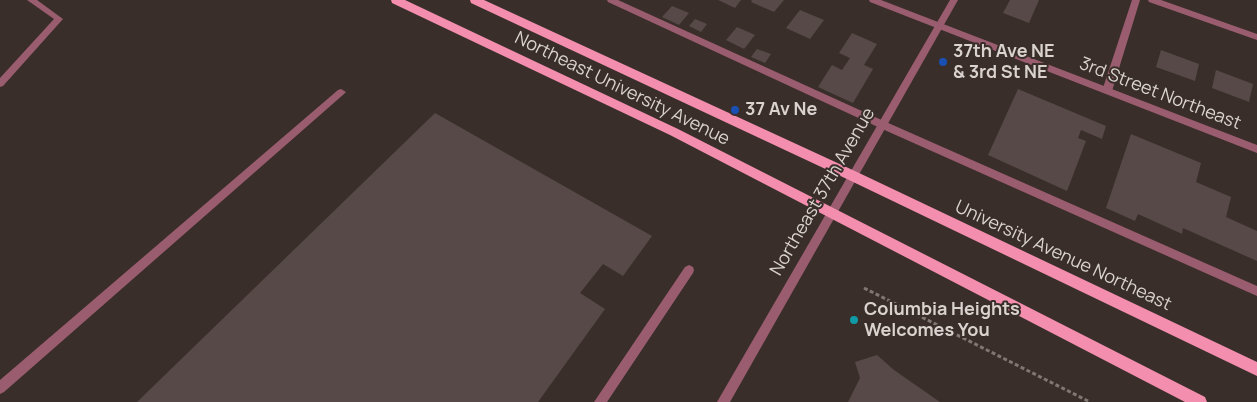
<!DOCTYPE html>
<html>
<head>
<meta charset="utf-8">
<style>
  body { margin:0 }
  canvas { display:block; background:#392e29 }
</style>
</head>
<body>
<canvas width="1257" height="402"></canvas>
<script>
const c = document.querySelector('canvas').getContext('2d');
c.lineJoin = 'round';
function paint(path, color) {
  c.fillStyle = color;
  c.fill(path, 'evenodd');
}
function strokePath(path, color, width, dash) {
  c.strokeStyle = color;
  c.lineWidth = width;
  c.lineCap = dash ? 'butt' : 'round';
  c.setLineDash(dash || []);
  c.stroke(path);
}
function write(font, color, halo, rows, align = 'center') {
  c.font = font + ' Manrope,sans-serif';
  c.lineWidth = 4;
  c.setLineDash([]);
  c.textBaseline = 'middle';
  c.strokeStyle = halo;
  c.fillStyle = color;
  for (const [text, x, y, turn = 0] of rows) {
    c.save();
    c.translate(x, y);
    c.rotate((+turn || 0) * Math.PI / 180);
    c.textAlign = isNaN(turn) ? turn : align;
    if (halo) c.strokeText(text, 0, 0);
    c.fillText(text, 0, 0);
    c.restore();
  }
}
const building = new Path2D(`
  M718,0H741L735,8Z
  M752,0H784L774,12L751,2Z
  M1010,0H1039L1029,23L1003,13Z
  M672,6L689,13L679,25L662,17Z
  M800,10L824,20L810,39L786,28Z
  M695,19L707,24L701,32L689,26Z
  M737,27L755,35L744,49L726,40Z
  M852,33L877,44L864,65L873,69L853,103L818,87L832,65L842,70L850,58L839,53Z
  M757,49L771,54L765,63L751,57Z
  M1161,50L1199,64L1195,81L1156,67Z
  M1216,70L1253,84L1249,102L1212,88Z
  M1018,89L1106,126L1102,139L1081,130L1078,138L1086,141L1067,191L988,155Z
  M435,113L652,236L623,276L603,264L580,293L605,309L538,402H137Z
  M1131,134L1201,163L1196,182L1231,197L1226,217L1257,231V261L1183,228L1182,234L1138,214L1135,221L1106,208Z
  M877,355L894,370L940,402H848L860,378L855,362Z`);
const path = new Path2D(`
  M864,288L1090,402`);
const service = new Path2D(`
  M27,0H37L63,19L3,86L0,87V78L54,19Z
  M607,0H618L886,122L1257,286V296L880,128L608,2Z
  M1132,0H1140L1112,91L1107,94L1102,91Z
  M1148,0H1161L1257,34V40L1149,2Z
  M341,89L346,92L344,94L4,392L0,394V380L338,90Z
  M689,265L693,267L694,270L693,273L607,402H594L685,267Z`);
const minor = new Path2D(`
  M869,0H881L1257,145V153L870,2Z`);
const tertiary = new Path2D(`
  M950,0H958L730,402H717Z`);
const primary = new Path2D(`
  M391,0H405L678,129L1205,397L1207,402H1185L670,135L392,3Z
  M470,0H484L857,172L1257,362V376L849,180L471,3Z`);
const markers = [
  [943,62,5,"#1a4fb4"],
  [735,110,5,"#1a4fb4"],
  [854,320,5,"#0f9aa8"]
];
const poiNames = [
  ["37th Ave NE",953,52],
  ["& 3rd St NE",953,73],
  ["37 Av Ne",745,110],
  ["Columbia Heights",864,310],
  ["Welcomes You",864,331]
];
const streetNames = [
  ["Northeast University Avenue",622,89,26],
  ["3rd Street Northeast",1160,94,21],
  ["Northeast 37th Avenue",823,192,-60],
  ["University Avenue Northeast",1063,256,25]
];
paint(building, '#564947');
strokePath(path, '#807773', 3, [4, 2.5]);
paint(service, '#9a5c6f');
paint(minor, '#9a5c6f');
paint(tertiary, '#9a5c6f');
paint(primary, '#f38eae');
for (const [x, y, r, color] of markers) {
  const dot = new Path2D();
  dot.arc(x, y, r, 0, 2 * Math.PI);
  c.fillStyle = color;
  c.fill(dot);
  strokePath(dot, '#392e29', 2);
}
write('bold 18px', '#d9d2cf', '#392e29', poiNames, 'left');
write('18px', '#d9d2cf', '#392e29', streetNames);
</script>
</body>
</html>
